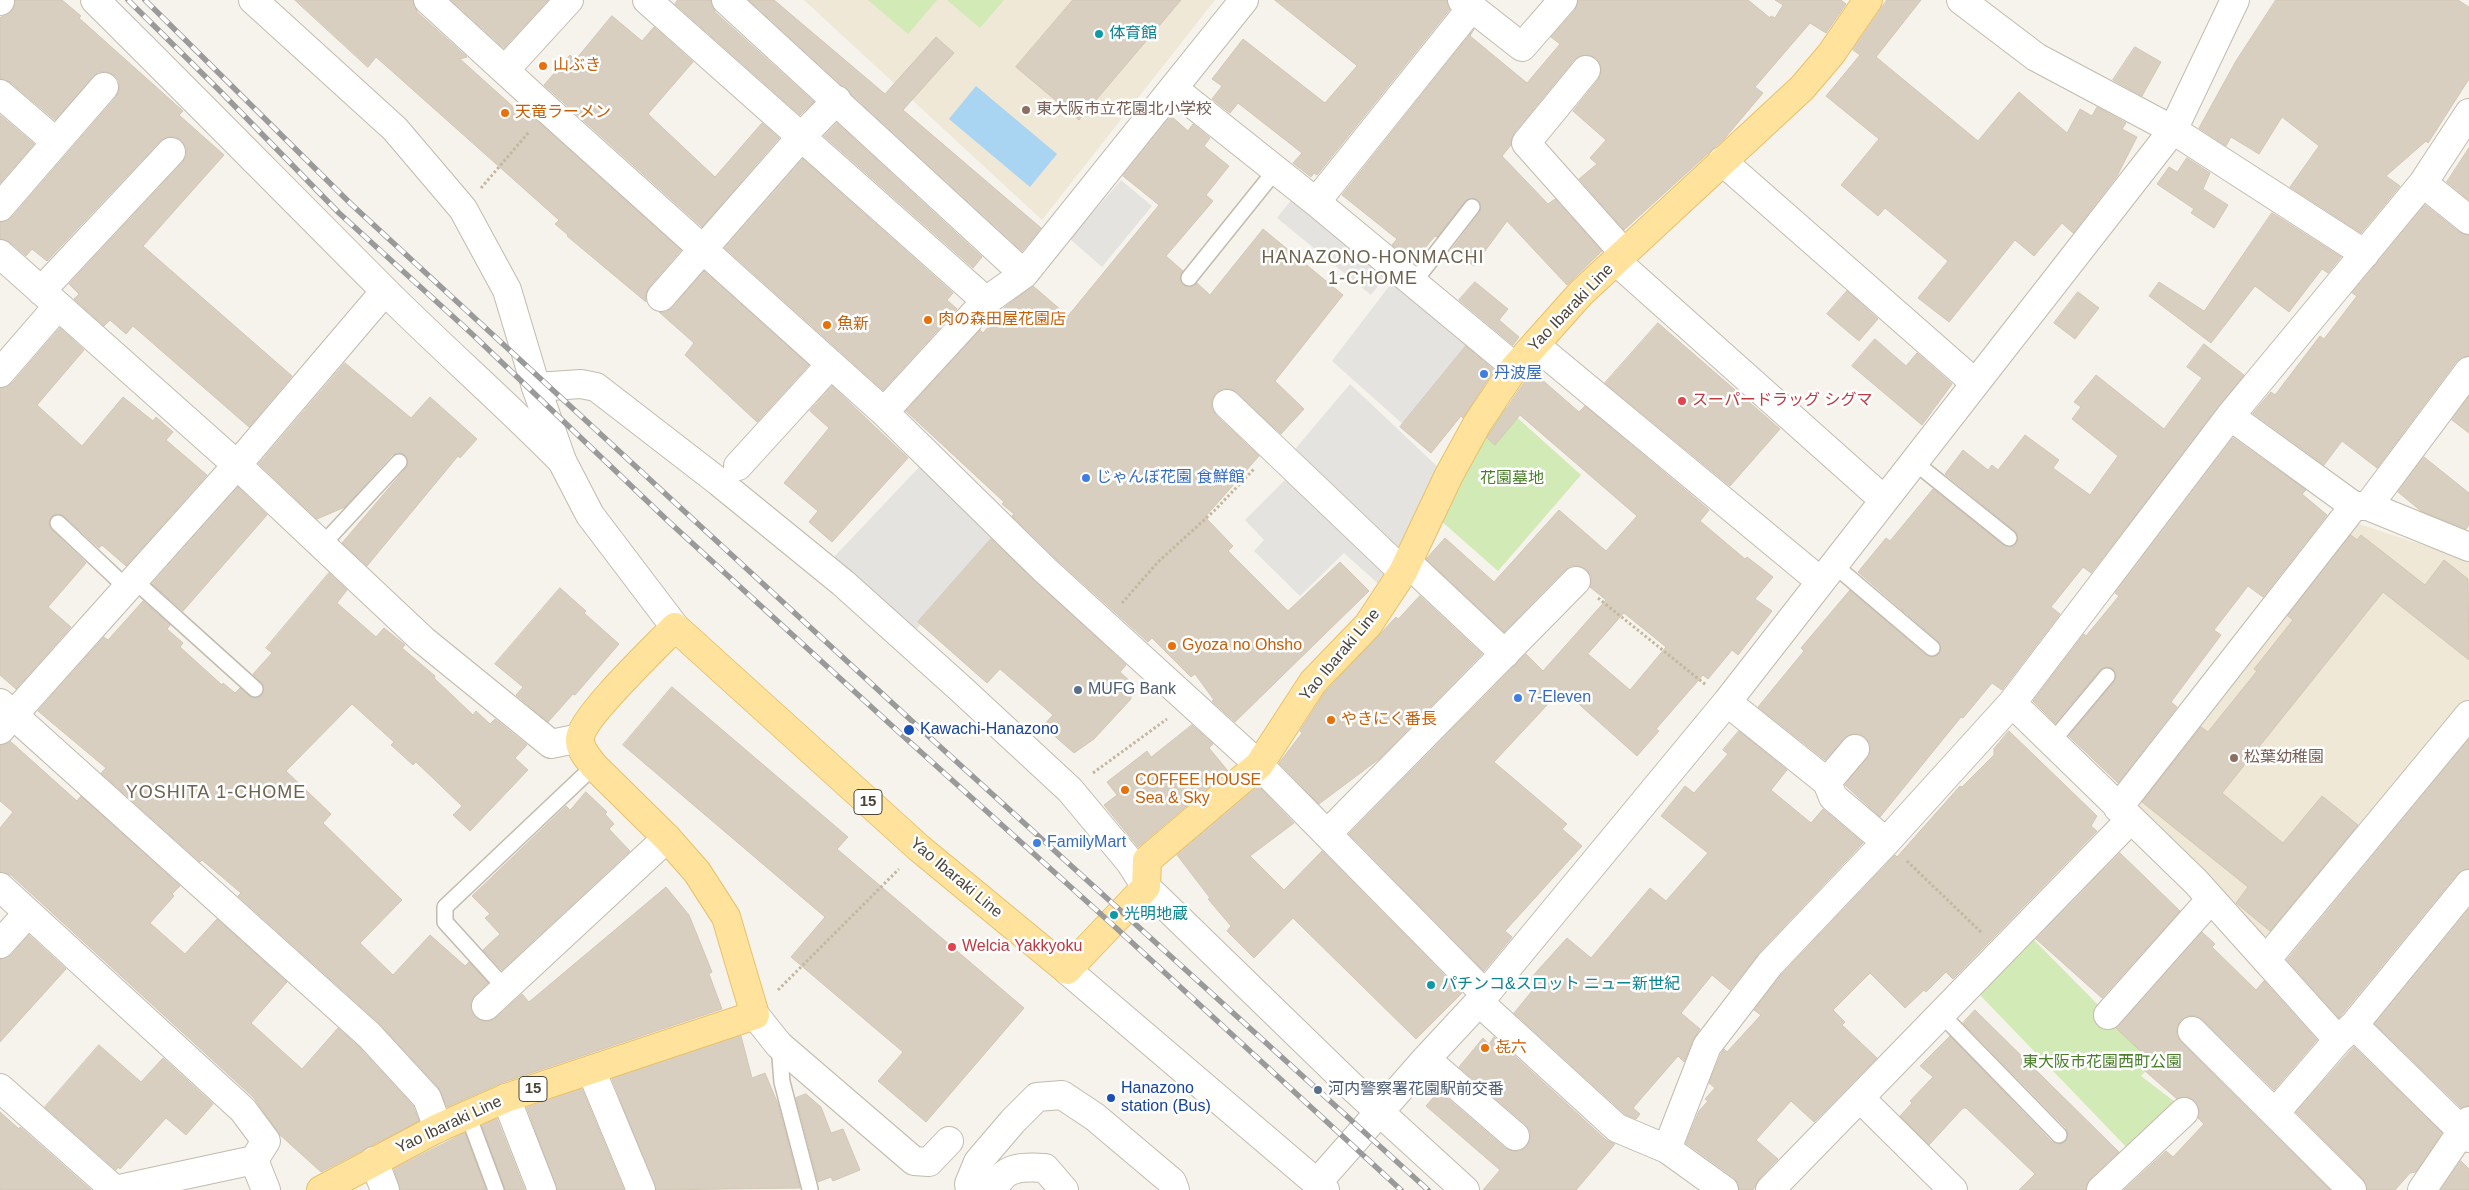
<!DOCTYPE html>
<html>
<head>
<meta charset="utf-8">
<style>
  body { margin:0 }
  canvas { display:block; background:#f6f3ec }
</style>
</head>
<body>
<canvas width="2469" height="1190"></canvas>
<script>
const c = document.querySelector('canvas').getContext('2d');
c.lineJoin = 'round';
function paint(path, color) {
  c.fillStyle = color;
  c.fill(path, 'evenodd');
}
function strokePath(path, color, width, dash) {
  c.strokeStyle = color;
  c.lineWidth = width;
  c.lineCap = dash ? 'butt' : 'round';
  c.setLineDash(dash || []);
  c.stroke(path);
}
function write(font, color, halo, rows, align = 'center') {
  c.font = font + ' Helvetica,"Noto Sans JP",sans-serif';
  c.lineWidth = 5;
  c.setLineDash([]);
  c.textBaseline = 'middle';
  c.strokeStyle = halo;
  c.fillStyle = color;
  for (const [text, x, y, turn = 0] of rows) {
    c.save();
    c.translate(x, y);
    c.rotate((+turn || 0) * Math.PI / 180);
    c.textAlign = isNaN(turn) ? turn : align;
    if (halo) c.strokeText(text, 0, 0);
    c.fillText(text, 0, 0);
    c.restore();
  }
}
const education = new Path2D(`
  M804,0H1215L1042,220Z
  M2356,523L2469,560V698L2267,945L2131,810Z`);
const green = new Path2D(`
  M868,0H937L908,34Z
  M947,0H1004L980,28Z
  M1502,404L1581,475L1498,571L1440,520Z
  M2034,940L2108,1015L2158,1059L2141,1076L2179,1105L2130,1151L1980,995Z`);
const parking = new Path2D(`
  M1121,180L1152,206L1102,267L1070,239Z
  M1295,195L1390,270L1371,295L1277,218Z
  M1396,277L1472,343L1405,426L1332,361Z
  M1350,384L1441,470L1399,559L1291,454Z
  M923,463L999,537L914,632L832,559Z
  M1286,479L1393,575L1383,588L1344,553L1300,596L1254,551L1264,540L1245,520Z`);
const water = new Path2D(`
  M976,86L1057,154L1030,187L949,119Z`);
const building = new Path2D(`
  M16,0H62L81,16L79,18L183,111L179,115L224,155L143,246L292,376L249,427L133,326L126,334L110,320L104,326L74,299L79,294L69,284L182,163L186,156V148L181,140L175,137H167L160,141L47,261L32,249L26,256L10,242L0,239V222L12,217L116,97L119,89V81L114,75L106,72H98L55,120L10,82L0,79V18L13,9Z
  M295,0H413L417,12L467,57L460,59L519,112L523,108L681,250L649,287L646,294V302L567,236L568,235L555,224L559,220L376,57L368,67Z
  M451,0H548L504,48Z
  M678,0H711L715,12L814,102L800,115L675,4Z
  M749,0H774L885,94L936,37L954,53L903,110L1041,228L1032,239L1022,251Z
  M1073,0H1181L1079,120L1016,67Z
  M1275,0H1447L1450,9L1317,175L1314,173L1311,177L1293,163L1302,153L1238,103L1230,113L1212,99L1222,86L1212,79L1243,39L1325,103L1357,66Z
  M1578,0H1748L1770,18L1771,16L1775,18L1783,5L1775,0H1841L1846,4L1826,33L1810,23L1755,87L1763,93L1725,138L1624,230L1579,179L1597,164L1590,158L1606,140L1573,111L1598,80L1601,72L1600,64L1596,58L1588,55L1580,56L1574,60L1514,133L1511,145L1502,156L1548,204L1555,199L1602,251L1567,285L1507,221L1474,266L1452,249L1480,212V203L1474,198L1465,201L1437,237L1435,236L1413,262L1392,245L1397,239L1342,195L1474,29L1470,36L1527,83L1560,44L1551,37L1575,10Z
  M1887,0H1921L1876,57L1978,141L2019,92L2067,133L2080,109L2092,116L2097,107L2126,123L2122,129L2137,137L2117,176L2073,233L2062,223L2034,256L2015,240L1949,322L1918,298L1948,261L1885,208L1878,216L1841,185L1879,139L1826,96L1860,55L1853,50Z
  M2276,0H2458L2469,7V79L2428,143L2426,141L2386,176L2400,186L2361,233L2290,187L2319,146L2282,117L2259,154L2231,137L2226,146L2199,128L2236,61Z
  M612,16L642,41L654,27L693,62L648,114L715,177L762,123L779,138L702,227L544,85L570,55L575,60Z
  M2135,47L2161,62L2142,96L2113,80Z
  M0,115L34,144L0,183Z
  M1171,116L1188,131L1193,124L1210,138L1204,146L1229,166L1206,195L1213,201L1166,256L1183,271L1180,277L1183,285L1192,287L1197,283L1210,295L1263,229L1343,295L1275,381L1304,409L1281,434L1231,389H1222L1216,393L1212,400V408L1216,415L1259,456L1205,517L1233,546L1228,551L1288,611L1340,562L1369,591L1235,722L1212,701L1214,700L1195,674L1191,677L1152,638L1148,642L1056,559L1012,516L1014,514L1002,504L1004,502L906,411L980,330L983,333L1006,306L1033,286L1068,316L1159,205L1123,176Z
  M837,123L982,257L973,268L824,136Z
  M2469,148V200L2447,182Z
  M2187,158L2210,173L2203,189L2228,205L2214,228L2191,213L2194,209L2157,184L2169,167L2177,172Z
  M803,159L953,293L947,300L957,309L883,390L725,248Z
  M2425,205L2459,232L2469,235V356L2462,357L2456,362L2377,468L2342,441L2324,465L2253,413L2271,392L2275,395L2320,336L2324,339L2357,296L2352,293Z
  M2272,213L2341,257L2328,273L2322,269L2289,312L2255,286L2211,343L2149,296L2159,282L2204,311Z
  M704,271L809,365L757,422L685,355L694,343L659,312H666L673,307Z
  M1475,282L1508,309L1499,320L1519,337L1513,345L1459,300Z
  M1847,291L1878,319L1859,341L1827,314Z
  M2078,292L2099,308L2075,339L2054,323Z
  M1658,323L1780,429L1730,486L1605,383Z
  M60,328L84,350L37,405L82,446L123,397L153,421L156,417L173,432L166,440L207,475L126,566L102,545L99,548L64,516L56,514L51,517L49,525L51,529L86,563L48,607L71,627L16,689L0,675V388L12,383Z
  M1875,339L1906,366L1917,353L1952,384L1922,425L1852,366Z
  M2204,344L2244,375L2091,573L2083,567L2051,607L2060,614L2002,690L1992,683L1963,718L1961,717L1880,817L1845,785L1870,752V744L1865,737L1857,734L1849,735L1825,760L1758,707L1804,651L1801,648L1850,590L1926,655L1931,657L1939,654L1941,649L1938,641L1858,572L1886,538L1890,541L1933,489L2003,545L2013,546L2018,539L2015,531L1945,474L1963,450L1988,470L1992,465L1998,470L2025,435L2059,460L2053,468L2090,495L2118,456L2072,419L2081,407L2074,402L2096,375L2164,429L2202,378L2187,367Z
  M1466,346L1494,370L1463,418L1461,416L1431,453L1400,427Z
  M345,363L411,418L430,397L477,439L460,458L458,456L367,566L342,543L406,468L408,464L406,456L401,453L392,455L345,507L317,519L259,464Z
  M1532,371L1579,412L1585,406L1709,510L1700,521L1745,559L1747,557L1773,577L1755,599L1772,611L1738,655L1732,650L1708,679L1703,675L1656,729L1659,731L1637,756L1562,689L1494,762L1567,824L1562,829L1582,846L1505,931L1512,937L1484,971L1349,834L1526,654L1543,671L1606,600L1590,587L1591,577L1587,570L1579,566H1571L1565,570L1504,632L1426,559L1445,538L1494,582L1559,510L1606,551L1637,516L1520,415L1495,445L1487,438ZM1624,613L1666,647L1630,690L1588,654Z
  M832,386L908,458L832,542L809,522L818,511L784,483L829,428L810,411Z
  M2469,397V433L2452,420Z
  M2233,438L2306,490L2302,494L2327,515L2263,597L2248,586L2214,630L2221,635L2171,702L2177,707L2118,783L2069,736L2114,682L2116,677L2113,669L2108,667L2100,670L2055,723L2033,701L2084,634L2086,636L2119,596L2115,593Z
  M2424,457L2469,493V525L2466,529L2421,511L2398,492Z
  M238,487L267,515L183,611L152,584Z
  M2351,535L2357,540L2361,535L2425,585L2444,560L2468,579L2469,660L2383,592L2222,793L2283,843L2322,796L2358,825L2270,931L2236,903L2248,887L2142,802L2201,727L2208,732L2257,671L2254,669L2293,620L2288,616Z
  M991,539L1126,665L1120,672L1130,681L1131,699L1094,739L1074,753L1043,726L1053,715L1000,669L987,683L918,622Z
  M329,573L347,590L337,603L376,637L384,628L405,645L402,648L435,676L434,678L473,715L476,711L490,724L495,719L527,745L515,758L528,770L470,831L453,815L462,806L416,762L413,765L391,745L394,742L352,704L286,771L331,814L323,823L402,900L360,943L393,975L430,935L465,966L469,962L488,983L475,995L471,1002V1009L475,1017L482,1021H489L497,1017L522,994L529,1002L666,887L689,915L712,972L709,974L722,1009L501,1083L447,1107L438,1087L379,1023L238,896L241,893L202,860L200,862L101,773L106,768L38,711L104,637L108,640L143,601L170,625L167,629L183,643L180,647L222,685L223,683L235,693L240,688L249,696L258,698L262,695L264,687L253,674L272,653L266,648Z
  M560,588L586,611L584,613L619,644L575,695L573,694L548,722L516,695L523,687L495,664Z
  M1420,596L1482,654L1379,759L1319,804L1279,763L1302,733L1300,731L1325,692L1396,617L1398,619Z
  M672,687L848,837L837,849L1024,1008L926,1122L878,1081L903,1052L791,957L825,917L623,745Z
  M1192,725L1213,744L1209,748L1228,771L1138,847L1104,805L1117,795L1107,782L1147,751L1151,757Z
  M1739,731L1787,770L1771,790L1811,823L1823,809L1863,843L1759,953L1730,990L1712,975L1681,1013L1700,1029L1693,1040L1684,1062L1678,1056L1633,1108L1640,1114L1636,1119L1626,1115L1514,1013L1537,985L1530,979L1567,938L1591,958L1650,888L1666,901L1708,853L1661,816L1685,786L1694,793L1728,754L1723,750Z
  M2009,731L2097,816L2091,826L2097,831L1953,979L1946,972L1926,992L1924,990L1905,1008L1870,973L1833,1010L1845,1022L1842,1025L1877,1058L1814,1122L1791,1101L1756,1140L1778,1159L1759,1179L1753,1190H1739L1738,1183L1733,1177L1686,1143L1699,1111L1708,1101L1705,1099L1715,1088L1709,1083L1721,1054L1724,1049L1727,1052L1761,1015L1754,1010L1782,974L1895,855L1897,857L1960,786L1962,787L1994,755V749Z
  M2469,739V869L2457,874L2339,1018L2287,960Z
  M10,741L77,801L81,796L180,886L172,894L174,896L150,923L185,954L217,919L287,982L251,1023L302,1069L338,1028L358,1046L413,1106L419,1121L321,1172L279,1134L254,1098L11,875L0,872V828L13,812L0,801V745Z
  M1258,786L1294,823L1250,856L1284,890L1322,851L1462,993L1416,1039L1293,918L1254,958L1227,931L1231,926L1208,899L1210,898L1177,855Z
  M586,792L607,812L605,814L614,824L609,829L630,851L502,970L483,950L500,934L485,918L490,914L472,896L566,806L570,810Z
  M2120,853L2180,911L2102,998L2036,939Z
  M2469,909V1106L2461,1108L2375,1024Z
  M2202,932L2215,944L2212,947L2256,990L2264,981L2317,1040L2274,1090L2203,1020L2196,1016H2188L2181,1020L2177,1027V1036L2181,1042L2330,1190H2124L2166,1151L2173,1157L2204,1124L2198,1118L2199,1109L2196,1102L2188,1097L2177,1099L2144,1070L2152,1062L2116,1028Z
  M29,935L66,969L0,1042V959L11,955Z
  M1975,1010L2119,1152L2090,1179L2086,1190H2019L2035,1174L1966,1108H1963L1929,1145L1900,1116L1912,1103L1910,1101L1933,1077L1920,1066L1950,1036L2052,1142L2061,1144L2066,1141L2068,1133L2066,1128L1963,1023Z
  M741,1036L752,1078L765,1073L778,1104L800,1188L656,1190L612,1079Z
  M1494,1037L1606,1140L1615,1144L1576,1190H1483L1500,1170L1426,1106L1439,1091L1505,1148L1513,1151H1520L1526,1147L1530,1138V1131L1526,1125L1459,1067L1483,1038L1489,1044Z
  M99,1045L141,1082L163,1058L213,1104L186,1135L166,1118L120,1169L118,1167L116,1170L45,1107Z
  M2354,1047L2442,1133L2416,1172L2410,1173L2395,1190H2367L2363,1179L2296,1112Z
  M582,1089L624,1190H557L527,1108Z
  M806,1094L821,1107L831,1133L843,1129L860,1170L833,1181L831,1177L818,1182L796,1098Z
  M0,1112L19,1129L20,1127L91,1190H0Z
  M497,1119L525,1190H505L482,1126Z
  M465,1133L486,1190H400L394,1169Z
  M2461,1161L2469,1169V1190H2441Z`);
const path = new Path2D(`
  M481,188L529,132
  M1598,598L1706,685
  M1122,603L1159,561L1214,511L1254,469
  M1093,773L1167,719
  M1907,861L1982,933
  M778,990L899,869`);
const service = new Path2D(`
  M1189,278L1275,171
  M1413,283L1472,207
  M1913,461L2009,538
  M58,523L127,588
  M322,545L399,462
  M1833,564L1932,648
  M134,580L255,689
  M2051,743L2107,676
  M505,988L445,922V907L594,766
  M1942,1015L2059,1135
  M779,1045L782,1082L810,1189
  M468,1115L496,1190`);
const minor = new Path2D(`
  M95,0C192,96 287,193 384,290C442,348 504,402 562,461
  M428,0L548,110L884,412L1045,570L1259,765L1485,994
  M647,0L986,301
  M726,0L1024,274
  M1462,0L1522,47L1563,0
  M1961,0L2036,57L2173,130L2365,254
  M0,1V0
  M505,70L569,0
  M1586,70L1526,143L1624,253
  M1174,89L1316,202L1515,367
  M0,94L56,142
  M1722,161L1975,383
  M2423,183L2469,220
  M1316,202L1472,7
  M0,207L104,87
  M0,254L237,465L423,640L551,744L580,738
  M1616,261L1884,500
  M41,291L171,152
  M661,297L802,136L837,100
  M1535,345L1820,581
  M0,373L58,306
  M536,387L581,384L596,387L719,482L843,583L961,689L1070,790L1130,862L1146,887L1350,1085L1465,1190
  M1227,404L1403,572
  M884,412L986,301L1024,274L1244,0
  M2230,416L2354,506H2368L2469,547
  M738,466L831,364
  M2368,506L2469,371
  M1408,563L1505,654
  M1727,702L1827,782
  M0,703L369,1035L427,1098L438,1128
  M2012,703L2196,882L2338,1040L2354,1025L2469,884
  M0,730L237,465L385,291
  M1855,749L1827,782L1833,797L1886,842
  M2118,808L2354,506
  M1327,834L1576,581
  M0,887L243,1110L266,1141L254,1160L115,1190L0,1088
  M0,944L28,913
  M2266,960L2469,715
  M1479,1002L1617,1128L1667,1149L1724,1190
  M486,1006L667,838
  M755,1015L779,1045L914,1161L929,1162L949,1141
  M2108,1015L2211,899
  M2354,1025L2469,1138
  M2192,1031L2352,1190
  M1426,1059L1515,1136
  M591,1070L641,1190
  M506,1098L542,1190
  M1860,1098L1953,1190
  M2275,1113L2338,1040
  M1667,1149L1707,1046L1770,964L1886,842L2012,703L2230,416L2423,183L2469,113
  M254,1160L266,1190
  M374,1161L385,1190
  M1317,1183L1426,1059L1479,1002L1727,702L2173,130L2235,0
  M970,1190L969,1184L978,1162L1013,1121L1037,1097L1062,1095L1095,1117L1172,1182L1175,1190
  M995,1190C1002,1165 1025,1167 1045,1168L1064,1190
  M1770,1190L2130,820
  M2101,1190L2184,1112
  M2422,1190L2469,1121`);
const tertiary = new Path2D(`
  M253,0L395,129L463,209L507,290L536,387L562,461L590,515L675,627
  M1067,970L1325,1190`);
const primary = new Path2D(`
  M321,1190L438,1128L506,1098L755,1015L726,917L697,872L667,838L594,766C588,758 579,749 580,738C582,717 657,646 675,627L919,848L1067,970L1146,887L1147,860L1259,765L1313,682L1368,625L1403,572L1449,475L1477,424L1515,367L1581,293L1802,88L1831,54L1868,0`);
const rail = new Path2D(`
  M128,0L221,92L339,213L471,333L668,521L902,735L1114,926L1401,1190
  M145,0L351,204L914,723L1428,1190`);
const markers = [
  [1099,34,5,"#0f9aa8"],
  [543,66,5,"#e8710a"],
  [1026,110,5,"#8d6e63"],
  [505,113,5,"#e8710a"],
  [928,320,5,"#e8710a"],
  [827,325,5,"#e8710a"],
  [1484,374,5,"#3f7fe0"],
  [1682,401,5,"#e0444e"],
  [1086,478,5,"#3f7fe0"],
  [1172,646,5,"#e8710a"],
  [1078,690,5,"#5c6f8a"],
  [1518,698,5,"#3f7fe0"],
  [1331,720,5,"#e8710a"],
  [909,730,6,"#1a4fb4"],
  [2234,758,5,"#8d6e63"],
  [1125,790,5,"#e8710a"],
  [1037,843,5,"#3f7fe0"],
  [1114,915,5,"#0f9aa8"],
  [952,947,5,"#e0444e"],
  [1431,985,5,"#0f9aa8"],
  [1485,1048,5,"#e8710a"],
  [1318,1090,5,"#5c6f8a"],
  [1111,1098,5,"#1a4fb4"]
];
const shields = [
  [868,802,28],
  [533,1089,28]
];
const shieldNames = [
  ["15",868,802],
  ["15",533,1089]
];
const cultureNames = [
  ["体育館",1109,34],
  ["光明地蔵",1124,915],
  ["パチンコ&スロット ニュー新世紀",1441,985]
];
const foodNames = [
  ["山ぶき",553,66],
  ["天竜ラーメン",515,113],
  ["肉の森田屋花園店",938,320],
  ["魚新",837,325],
  ["Gyoza no Ohsho",1182,646],
  ["やきにく番長",1341,720],
  ["COFFEE HOUSE",1135,781],
  ["Sea & Sky",1135,799],
  ["㐂六",1495,1048]
];
const educationNames = [
  ["東大阪市立花園北小学校",1036,110],
  ["松葉幼稚園",2244,758]
];
const streetNames = [
  ["Yao Ibaraki Line",1571,308,-46],
  ["Yao Ibaraki Line",1340,655,-50],
  ["Yao Ibaraki Line",956,878,40],
  ["Yao Ibaraki Line",449,1125,-25]
];
const shopNames = [
  ["丹波屋",1494,374],
  ["じゃんぼ花園 食鮮館",1096,478],
  ["7-Eleven",1528,698],
  ["FamilyMart",1047,843]
];
const healthNames = [
  ["スーパードラッグ シグマ",1692,401],
  ["Welcia Yakkyoku",962,947]
];
const parkNames = [
  ["花園墓地",1512,479],
  ["東大阪市花園西町公園",2102,1063]
];
const serviceNames = [
  ["MUFG Bank",1088,690],
  ["河内警察署花園駅前交番",1328,1090]
];
const transitNames = [
  ["Kawachi-Hanazono",920,730],
  ["Hanazono",1121,1089],
  ["station (Bus)",1121,1107]
];
const neighbourhoodNames = [
  ["HANAZONO-HONMACHI",1373,258],
  ["1-CHOME",1373,279],
  ["YOSHITA 1-CHOME",216,793]
];
paint(education, '#efe8d6');
paint(green, '#d2eab5');
paint(parking, '#e5e3e0');
paint(water, '#a9d4f2');
paint(building, '#d8cfc1');
strokePath(building, '#d3c7b4', 1);
strokePath(service, '#c2bbae', 18);
strokePath(minor, '#c2bbae', 30);
strokePath(tertiary, '#c2bbae', 30);
strokePath(primary, '#e6c16a', 30);
strokePath(path, '#c4b79f', 3, [2.5, 2.5]);
strokePath(service, '#fff', 15);
strokePath(minor, '#fff', 28);
strokePath(tertiary, '#fff', 28);
strokePath(primary, '#ffe39c', 28);
strokePath(rail, '#9a9a9a', 5.5);
strokePath(rail, '#fff', 4, [11]);
for (const [x, y, r, color] of markers) {
  const dot = new Path2D();
  dot.arc(x, y, r, 0, 2 * Math.PI);
  c.fillStyle = color;
  c.fill(dot);
  strokePath(dot, '#fff', 2);
}
for (const [x, y, w] of shields) {
  const box = new Path2D();
  box.roundRect(x - w / 2, y - 12.5, w, 25, 4);
  c.fillStyle = '#fff';
  c.fill(box);
  strokePath(box, '#4b4439', 1);
}
write('bold 15px', '#4b4439', null, shieldNames);
write('16px', '#0d838f', '#fff', cultureNames, 'left');
write('16px', '#c56008', '#fff', foodNames, 'left');
write('16px', '#785e54', '#fff', educationNames, 'left');
write('16px', '#4b4439', '#fff', streetNames);
write('16px', '#366cbe', '#fff', shopNames, 'left');
write('16px', '#be3a42', '#fff', healthNames, 'left');
write('16px', '#4a7f2a', '#fff', parkNames);
write('16px', '#4e5e75', '#fff', serviceNames, 'left');
write('16px', '#164399', '#fff', transitNames, 'left');
c.letterSpacing = '1px';
write('18px', '#6e6250', '#fff', neighbourhoodNames);
c.letterSpacing = '0px';
</script>
</body>
</html>
